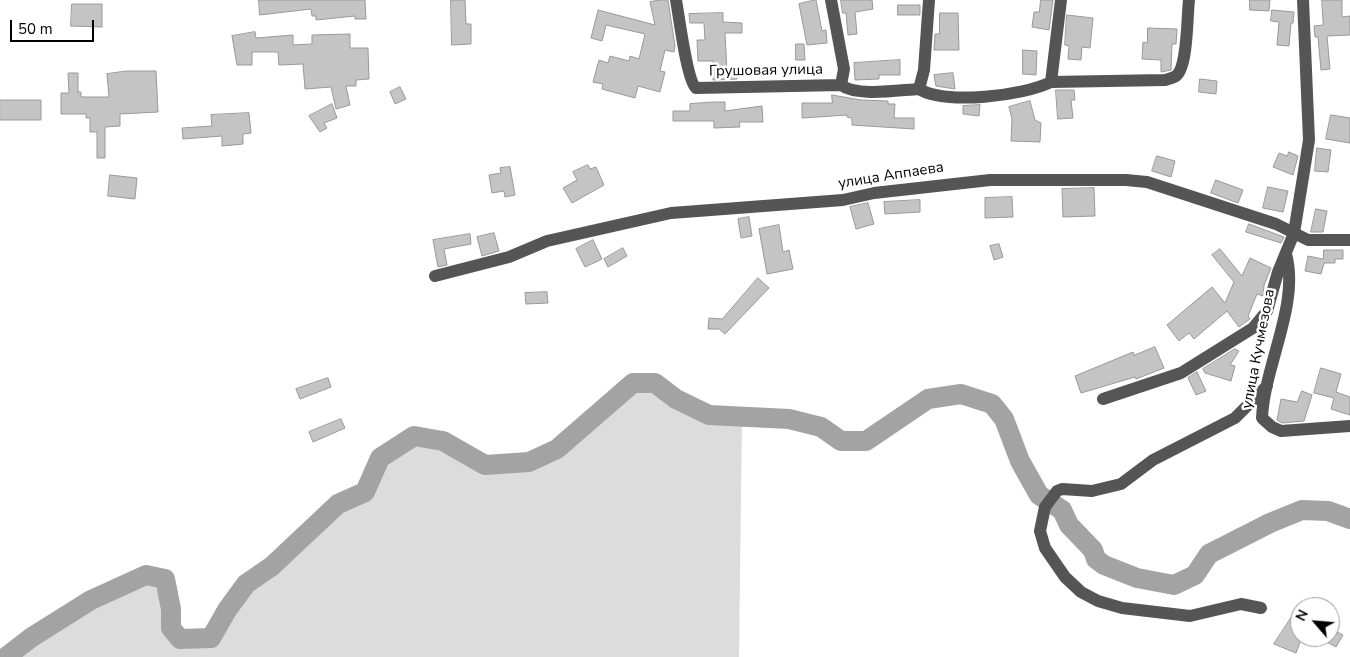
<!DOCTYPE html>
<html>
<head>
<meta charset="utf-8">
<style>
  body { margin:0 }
  #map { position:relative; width:1350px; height:657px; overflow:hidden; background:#fff; font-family:"Nunito Sans",sans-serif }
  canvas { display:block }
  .north { position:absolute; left:1290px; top:597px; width:50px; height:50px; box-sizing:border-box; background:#fff; border:1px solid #999; border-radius:50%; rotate:297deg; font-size:14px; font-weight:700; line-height:20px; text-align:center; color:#000 }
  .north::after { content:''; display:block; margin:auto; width:18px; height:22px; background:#000; clip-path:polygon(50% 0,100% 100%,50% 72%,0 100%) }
  .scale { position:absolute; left:10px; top:20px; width:84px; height:22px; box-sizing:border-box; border:2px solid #000; border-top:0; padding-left:6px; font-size:15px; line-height:18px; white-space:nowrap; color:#000; -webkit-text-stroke:4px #fff; paint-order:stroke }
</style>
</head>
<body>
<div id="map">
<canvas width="1350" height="657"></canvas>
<div class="north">N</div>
<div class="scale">50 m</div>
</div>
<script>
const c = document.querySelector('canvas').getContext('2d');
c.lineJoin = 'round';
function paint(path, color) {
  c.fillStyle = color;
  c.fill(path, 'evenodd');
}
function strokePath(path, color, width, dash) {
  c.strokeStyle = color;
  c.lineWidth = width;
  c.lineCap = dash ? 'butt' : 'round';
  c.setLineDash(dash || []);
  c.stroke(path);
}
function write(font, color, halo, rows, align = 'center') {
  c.font = font + ' "Nunito Sans",sans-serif';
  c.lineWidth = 5;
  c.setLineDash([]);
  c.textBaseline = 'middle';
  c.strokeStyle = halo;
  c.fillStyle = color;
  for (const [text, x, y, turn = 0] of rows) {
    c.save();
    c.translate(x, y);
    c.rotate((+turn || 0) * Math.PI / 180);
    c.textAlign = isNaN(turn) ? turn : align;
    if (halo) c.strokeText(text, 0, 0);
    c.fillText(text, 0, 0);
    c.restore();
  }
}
const green = new Path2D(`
  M633,383H655L676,399L709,415L742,418L739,657H6L32,637L91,600L146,575L165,579L171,609V628L180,639L211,638L227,610L246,584L272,566L338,504L365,492L380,458L414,436L443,441L485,465L529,462L557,449Z`);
const river = new Path2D(`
  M6,657L32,637L91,600L146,575L165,579L171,609V628L180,639L211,638L227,610L246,584L272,566L338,504L365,492L380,458L414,436L443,441L485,465L529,462L557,449L633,383H655L676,399L709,415L789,419L821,427L841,441H866L928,399L961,394L992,404L1004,419L1020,461L1039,495L1062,510L1069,525L1093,550L1096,559L1104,565L1137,578L1174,585L1195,575L1209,554L1270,523L1302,510L1328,511L1350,519`);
const building = new Path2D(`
  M259,0H365L366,19H355V16L316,20V16H312L311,9L260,15Z
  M451,0H465L466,24H471V44L452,45Z
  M660,0H668L675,46L674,52L665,50L660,71L665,72L660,92L638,86L635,98L602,89L603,84L593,82L599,60L608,63L610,56L629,61L630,56L639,59L645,34L606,25L602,41L591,38L598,10L655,25L650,2Z
  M816,0L822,31L826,30L827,43L807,45L799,4Z
  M841,0H872L873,9L855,12L857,34L848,35L846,13H843Z
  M1041,0H1053L1049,30L1032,27L1034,12H1039Z
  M1250,0H1270L1269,11L1250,10Z
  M1322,0H1342V17L1350,16V35L1327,36L1330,69L1321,70L1318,37H1315L1314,26L1323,25Z
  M72,4H102V27L71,26Z
  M898,5H920V15H898Z
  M1272,10L1294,12L1293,23H1291L1289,46L1277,45L1279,22L1271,21Z
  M723,13V22L742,23V33H725L727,72H737V79L713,80V61H698L697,40H705L704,23H690L689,14Z
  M940,13H958L959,50H934L935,34H939Z
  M1067,15L1093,18L1090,48L1082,47L1081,60L1068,59L1069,46L1065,45Z
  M1148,28L1177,29L1176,44H1172L1171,70L1161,72V60L1142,59L1143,42L1147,43Z
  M255,32L256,38L293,35V45L312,44V35L350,34V48H368L369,79L356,80V86H346L350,105L336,109L331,87L305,89L303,64L279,65L278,52H252V65H237L232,36Z
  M796,44H804L805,60H796Z
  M1023,50L1037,51L1036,75L1023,74Z
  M900,60V75H879V79L855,80L854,63Z
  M127,71H156L158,112L120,114V126L105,127V158H97V132H90V118H86V114H61V93H69L68,73H78V92H81V97H109L107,74Z
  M953,73L955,89L936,86L934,75Z
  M1200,79L1217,81L1216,94L1199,92Z
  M400,87L406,99L395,104L390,92Z
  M1056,90H1074L1075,100H1071L1073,118L1058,119Z
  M832,95L861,100L888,101V104H895L894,118H914V129L852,125V118L847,117V115L802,118V103H832Z
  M0,100H41V120H0Z
  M1030,101L1035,120L1041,123L1040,142L1011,141L1012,119L1009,107Z
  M713,102H725V111L762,106L763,122H739L740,127L714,128V121H673V111H690V104Z
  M332,104L337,118L324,123L327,128L320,132L309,116Z
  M980,105L979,116L963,114V106Z
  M249,113L251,133L243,134V144L222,146V136L183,139L182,128L212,126L211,115Z
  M1331,115L1350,118V143L1326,139Z
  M1317,148L1331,150L1328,172L1315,171Z
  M1289,152L1298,156L1293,175L1273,167L1279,153L1287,156Z
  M1157,156L1175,161L1171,177L1152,171Z
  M588,165L590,169L596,167L604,185L572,203L563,188L577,180L573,172Z
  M510,167L515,195L505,197L504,191L492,193L489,175L501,173L500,168Z
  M110,175L137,178L135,199L108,196Z
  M1216,180L1243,190L1238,203L1211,193Z
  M1268,187L1288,191L1283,212L1263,208Z
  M1094,188L1095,216L1063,217L1062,189Z
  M1012,197L1013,217L985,218V198Z
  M920,200V212L885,214L884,202Z
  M868,203L874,224L856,229L850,207Z
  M1316,209L1327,211L1323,232H1311Z
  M749,217L752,236L741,238L738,219Z
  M1249,224L1284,237L1281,243L1246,232Z
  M779,225L783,252L789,250L793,269L767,274L759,229Z
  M494,233L499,251L482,256L477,237Z
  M470,234L471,244L444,249L447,265L438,267L433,240Z
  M593,240L602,259L585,267L576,249Z
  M999,244L1003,257L994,260L990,246Z
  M623,248L627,256L608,267L604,259Z
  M1220,249L1242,276L1250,258L1271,268L1264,285L1263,296L1257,294L1248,316L1250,319L1239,327L1227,311L1194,339L1189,333L1179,341L1167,325L1212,287L1225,303L1234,282L1212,255Z
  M1324,250H1343V259H1335V263H1324L1321,274L1305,271L1308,256L1323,259Z
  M758,278L769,288L725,334L719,329H708L709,318L722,319Z
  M547,292L548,303L526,304L525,293Z
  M1155,347L1164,368L1136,379L1135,377L1081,393L1075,376L1133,352L1134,355Z
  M1235,349L1239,351L1230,365L1235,366L1231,381L1205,373L1203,369Z
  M1321,368L1341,374L1336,392L1350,397V415L1331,409L1334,398L1314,393Z
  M1197,372L1206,391L1196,395L1188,378Z
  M328,378L331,387L300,399L296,389Z
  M1302,391L1312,395L1304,421L1282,423L1277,420L1281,399L1297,402Z
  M341,419L345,428L313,442L309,432Z
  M1291,618L1300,625V637H1302L1296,653L1274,644Z
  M1331,629L1343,635L1336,647L1325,641L1327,637H1330Z`);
const minor = new Path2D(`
  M676,0C679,16 687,81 696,88L841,85
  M831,0L844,69L841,85
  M1051,82L1165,80C1168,79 1173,78 1176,76C1188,67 1187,15 1189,0
  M841,85C857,97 899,90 919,89L924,70L929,0
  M919,89C946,105 1023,96 1051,82L1061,0
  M1286,254C1300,304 1264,366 1262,418L1272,427L1281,431L1350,426
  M435,276L509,257L547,241L671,213L843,200L874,193L990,180H1126L1147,182L1276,224L1308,240H1350
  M1103,399L1181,373L1253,328L1267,311L1278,272L1294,233L1309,140L1303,0
  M1261,608L1241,604L1190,616L1122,608L1098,601L1081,592L1065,577L1045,548L1040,531L1045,507L1057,491L1062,489L1092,491L1121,484L1153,460L1235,418L1267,386`);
const streetNames = [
  ["Грушовая улица",766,71,-1],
  ["улица Аппаева",891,176,-9],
  ["улица Кучмезова",1259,349,-79]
];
paint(green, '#dcdcdc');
strokePath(river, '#a3a3a3', 20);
paint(building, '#c4c4c4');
strokePath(building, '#999', 1);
strokePath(minor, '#555', 12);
write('15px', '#000', '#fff', streetNames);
</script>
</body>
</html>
